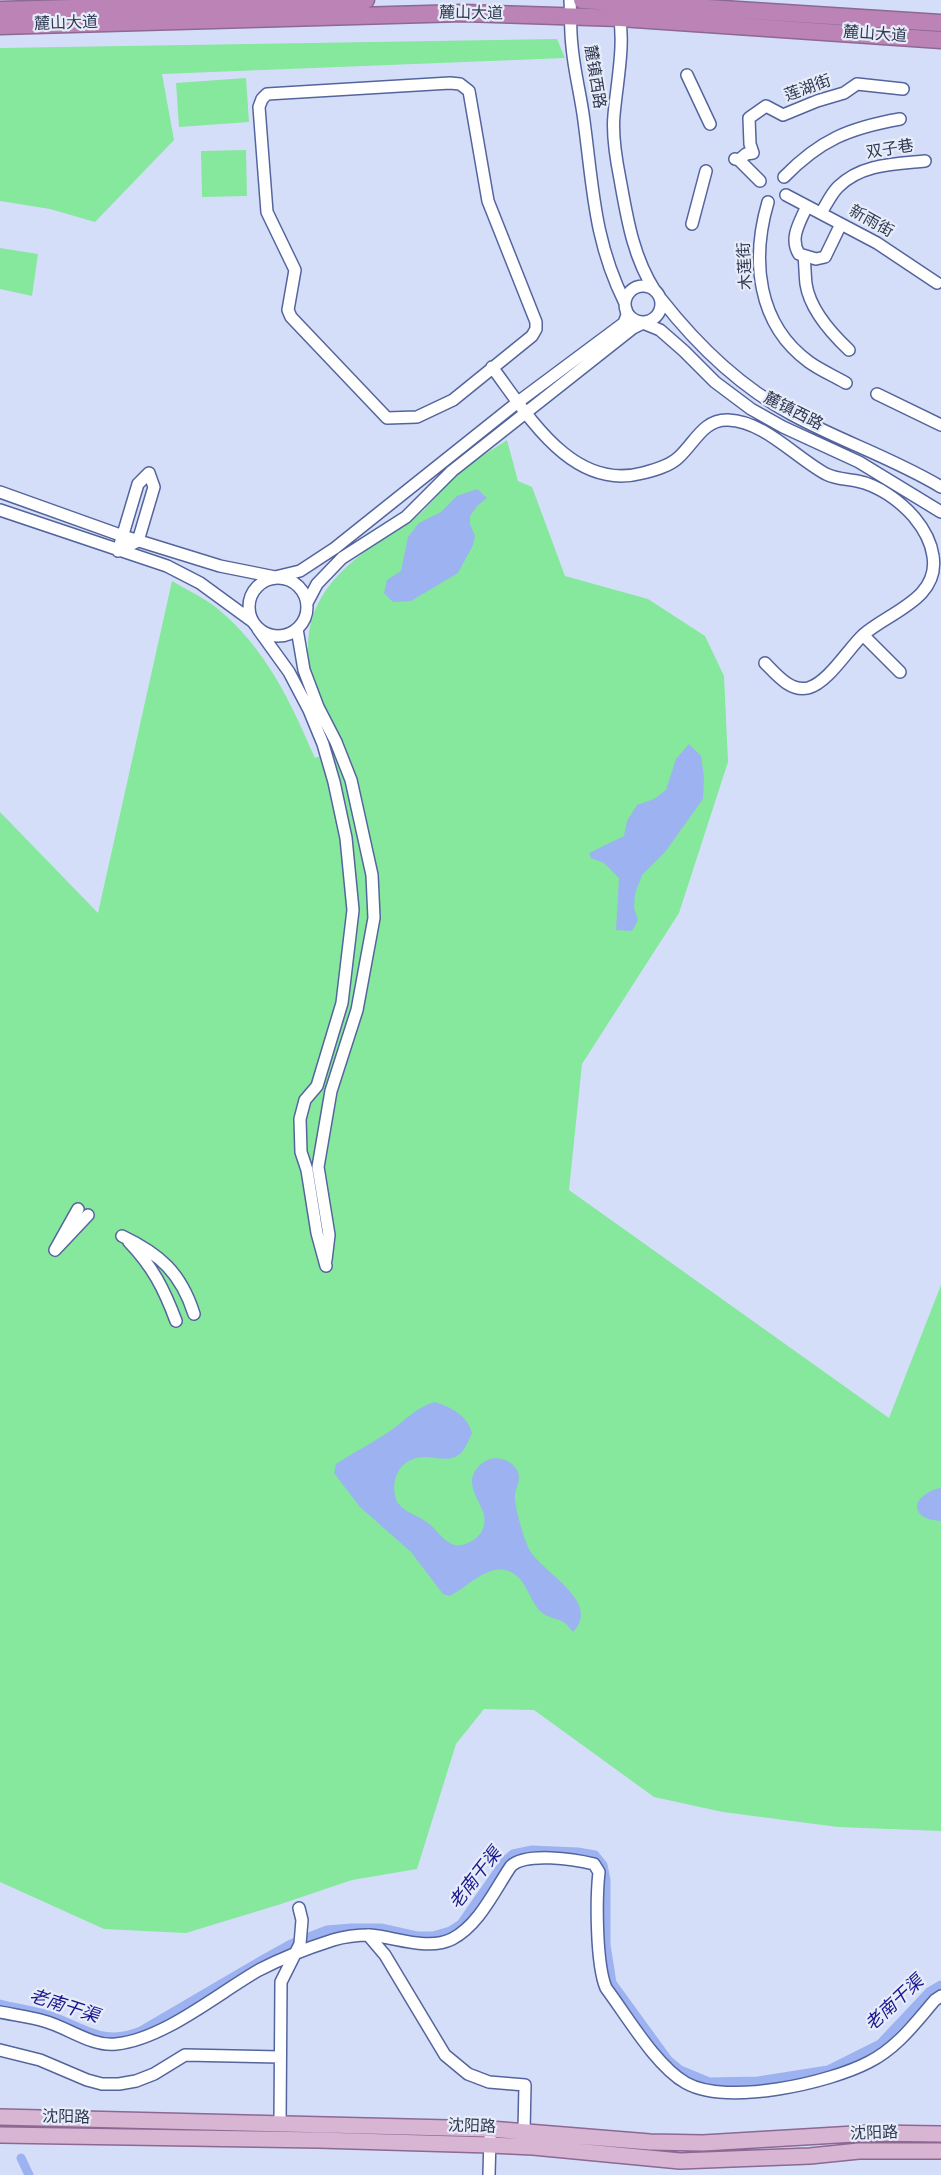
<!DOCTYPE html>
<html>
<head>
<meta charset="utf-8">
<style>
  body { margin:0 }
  canvas { display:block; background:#d5def9 }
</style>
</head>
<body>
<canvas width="941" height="2175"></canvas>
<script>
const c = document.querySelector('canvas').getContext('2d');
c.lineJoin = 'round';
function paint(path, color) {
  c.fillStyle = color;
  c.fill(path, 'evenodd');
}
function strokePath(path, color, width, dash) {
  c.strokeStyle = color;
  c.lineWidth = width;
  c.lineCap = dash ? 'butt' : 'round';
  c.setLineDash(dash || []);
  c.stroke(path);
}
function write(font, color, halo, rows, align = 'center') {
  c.font = font + ' "Sofia Sans Condensed","Noto Sans SC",sans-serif';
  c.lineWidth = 4.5;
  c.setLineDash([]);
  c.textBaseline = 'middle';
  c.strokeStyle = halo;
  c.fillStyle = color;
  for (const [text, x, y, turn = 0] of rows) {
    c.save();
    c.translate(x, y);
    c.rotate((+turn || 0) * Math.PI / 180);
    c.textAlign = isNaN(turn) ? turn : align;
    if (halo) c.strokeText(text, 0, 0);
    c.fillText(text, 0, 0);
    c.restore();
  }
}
const green = new Path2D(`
  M557,39L565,58L162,74L174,140L95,222L50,209L0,201V48Z
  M246,78L249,122L179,127L176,83Z
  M246,150L247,196L202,197L201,151Z
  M0,248L38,254L32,296L0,289Z
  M507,440L518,481L532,487L565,576L648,599L705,636L724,676L728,762L679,913L582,1064L569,1190L889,1418L941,1285V1831L838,1827L723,1812L654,1797L534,1710L484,1709L456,1744L417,1869L352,1880L281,1904L186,1933L104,1929L0,1882V812L98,913L172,581C187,590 205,598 218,609C267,650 290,701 315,758L344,746C336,728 322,711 316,692C296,632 314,590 363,553C379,541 396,533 411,521C429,508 442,488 459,473C473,460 491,451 507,440Z`);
const water = new Path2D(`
  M477,489L487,498L477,506L470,516V524L475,536L473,545L458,573L411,601L393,602L384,593L387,580L401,571L408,537L419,523L441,512L457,496Z
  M689,744L701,756L704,777L703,799L665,852L642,875L635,894L634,908L638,920L632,931L616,930L619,878L604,863L591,858L589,853L624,836L627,821L637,805L654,799L666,790L676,759Z
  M435,1402C452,1408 467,1415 472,1433C469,1439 466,1448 461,1453C450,1463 437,1457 425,1457C403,1457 391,1475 395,1495C397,1511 417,1514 428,1523C441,1533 449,1552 468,1543C473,1541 479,1536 482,1531C495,1508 456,1488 480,1465C486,1460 493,1457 501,1459C508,1460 515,1465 518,1472C521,1480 516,1487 515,1495C514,1506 524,1539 529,1549C541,1572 603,1602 573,1632C570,1629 568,1625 565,1623C557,1618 547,1618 540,1611C531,1602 528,1587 519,1578C495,1555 471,1585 450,1596L443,1594L411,1552L360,1507L334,1473L336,1464C354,1452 373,1443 390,1431C405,1421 416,1407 435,1402Z
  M941,1488V1521C934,1520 927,1520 921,1515C908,1502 930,1489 941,1488Z`);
const canal = new Path2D(`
  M0,2004C15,2008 31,2010 45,2014C82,2025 101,2048 141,2031L264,1959L291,1944L327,1930L351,1928H381L417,1936H433L450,1931L461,1924L505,1861L513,1854L532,1850L578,1852L595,1855L603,1865L606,1880V1945L612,1983L668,2060L680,2070L709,2082L758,2081L828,2070L880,2044L929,1992L941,1985
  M21,2158L29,2175`);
const minor = new Path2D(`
  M570,0C571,15 570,31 572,46C574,71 581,96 584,121C593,188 594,241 625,303
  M619,12C625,46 617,81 614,115C612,135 616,159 620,179C627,218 633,257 655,291
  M687,75L710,124
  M450,83L460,84L469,91L488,201L536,322V329L532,336L453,400L417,417L387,418L291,317L288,310L295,270L267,212L259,107L262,99L267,94Z
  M735,159L739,160L760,181
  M739,160L746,154L753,153L750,144L749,118L766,106L783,115L817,101L844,93L857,84L903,89
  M784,177C820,140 849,128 900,119
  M786,195L877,243L937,283
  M768,202C751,260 757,324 809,362C820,370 834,376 846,383
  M807,206C800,222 789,238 799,254L816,259L825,257L841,224
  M821,213C826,205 831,194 838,187C861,164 894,164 925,161
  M692,224L706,171
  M804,256C805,265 805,275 806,284C810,310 831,333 849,350
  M625 304a18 18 0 1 1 36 0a18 18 0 1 1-36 0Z
  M661,299C697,345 739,386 791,414C840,441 893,458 941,487
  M492,367C528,415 572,492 643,473C655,470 670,466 679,457C695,442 704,419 728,420C764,421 796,458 826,474C836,479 846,479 857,481C878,485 900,501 914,517C924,529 931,541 933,556C940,599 889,612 863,635C848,649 828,683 808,688C790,692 776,674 765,663
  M877,394L941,425
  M149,473L154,487L138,541L118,551L138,484Z
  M0,492L123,536L220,566L275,577L300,571L335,548L518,402L624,323L627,315L626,309
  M0,510L167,566L200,583L252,621
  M249 607a29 29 0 1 1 58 0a29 29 0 1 1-58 0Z
  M307,603L317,584L342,558L406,517L452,471L633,328L643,323L660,330L684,351L715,382L751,409L783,427L859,462L941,512
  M258,629L289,672L309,710L323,744L334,782L346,838L353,910L342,1003L317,1086L305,1100L300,1119L301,1152L307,1170L317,1233L326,1266
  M297,629L304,670L318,707L336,742L351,780L372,875L374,918L357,1010L331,1091L318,1167L329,1235L326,1260
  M863,635L900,672
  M78,1209L55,1250L88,1215
  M122,1236C160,1254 181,1273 194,1314
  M129,1242C153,1267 164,1289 176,1321
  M368,1935L385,1955L445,2055L468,2074L489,2082L525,2085L524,2131
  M0,2012C15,2015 30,2017 44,2021C67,2027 92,2047 116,2044C164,2039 217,1994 259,1970C282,1958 308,1948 333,1940C343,1937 359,1935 370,1935C395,1937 428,1951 452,1939C479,1925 494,1891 511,1866C526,1852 574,1859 594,1864L599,1872C596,1899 596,1964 606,1988C627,2016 656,2066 686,2083C727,2106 829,2083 869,2062C897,2048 915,2023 935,2000L941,1996
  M0,2050L40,2060L87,2080L102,2084H119L136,2081L154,2074L185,2055L280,2057
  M280,2123L281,1982L300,1944L302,1920L299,1908
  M489,2175L490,2137`);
const major = new Path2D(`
  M0,2117L490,2129L650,2142L703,2143L871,2133L941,2134
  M0,2135L319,2140L490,2145L533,2147L680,2161L810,2156L859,2151H941`);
const highway = new Path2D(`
  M582,0L941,23
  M0,10L366,0
  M0,26L463,13L620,18L941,40`);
const streetNames = [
  ["麓山大道",471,14,1],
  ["麓山大道",66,24,-2],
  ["麓山大道",875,35,4],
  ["麓镇西路",594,77,81],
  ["莲湖街",808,89,-20],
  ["双子巷",890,150,-9],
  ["新雨街",871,222,29],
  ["木莲街",746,266,-93],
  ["麓镇西路",793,412,27],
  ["沈阳路",66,2118,1],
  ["沈阳路",472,2127,2],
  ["沈阳路",874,2134,-2]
];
const waterNames = [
  ["老南干渠",476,1879,-52],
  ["老南干渠",895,2004,-43],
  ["老南干渠",64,2007,18]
];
paint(green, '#85e89c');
paint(water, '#9db2f0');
strokePath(canal, '#9db2f0', 9);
strokePath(minor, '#54659e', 14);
strokePath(major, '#8b6993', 18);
strokePath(highway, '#8b6993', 19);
strokePath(minor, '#fff', 11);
strokePath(major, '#d7b5d3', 15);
strokePath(highway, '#bc84b6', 16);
write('16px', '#303851', '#e7ecf9', streetNames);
write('italic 18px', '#191790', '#e7ecf9', waterNames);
</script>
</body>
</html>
